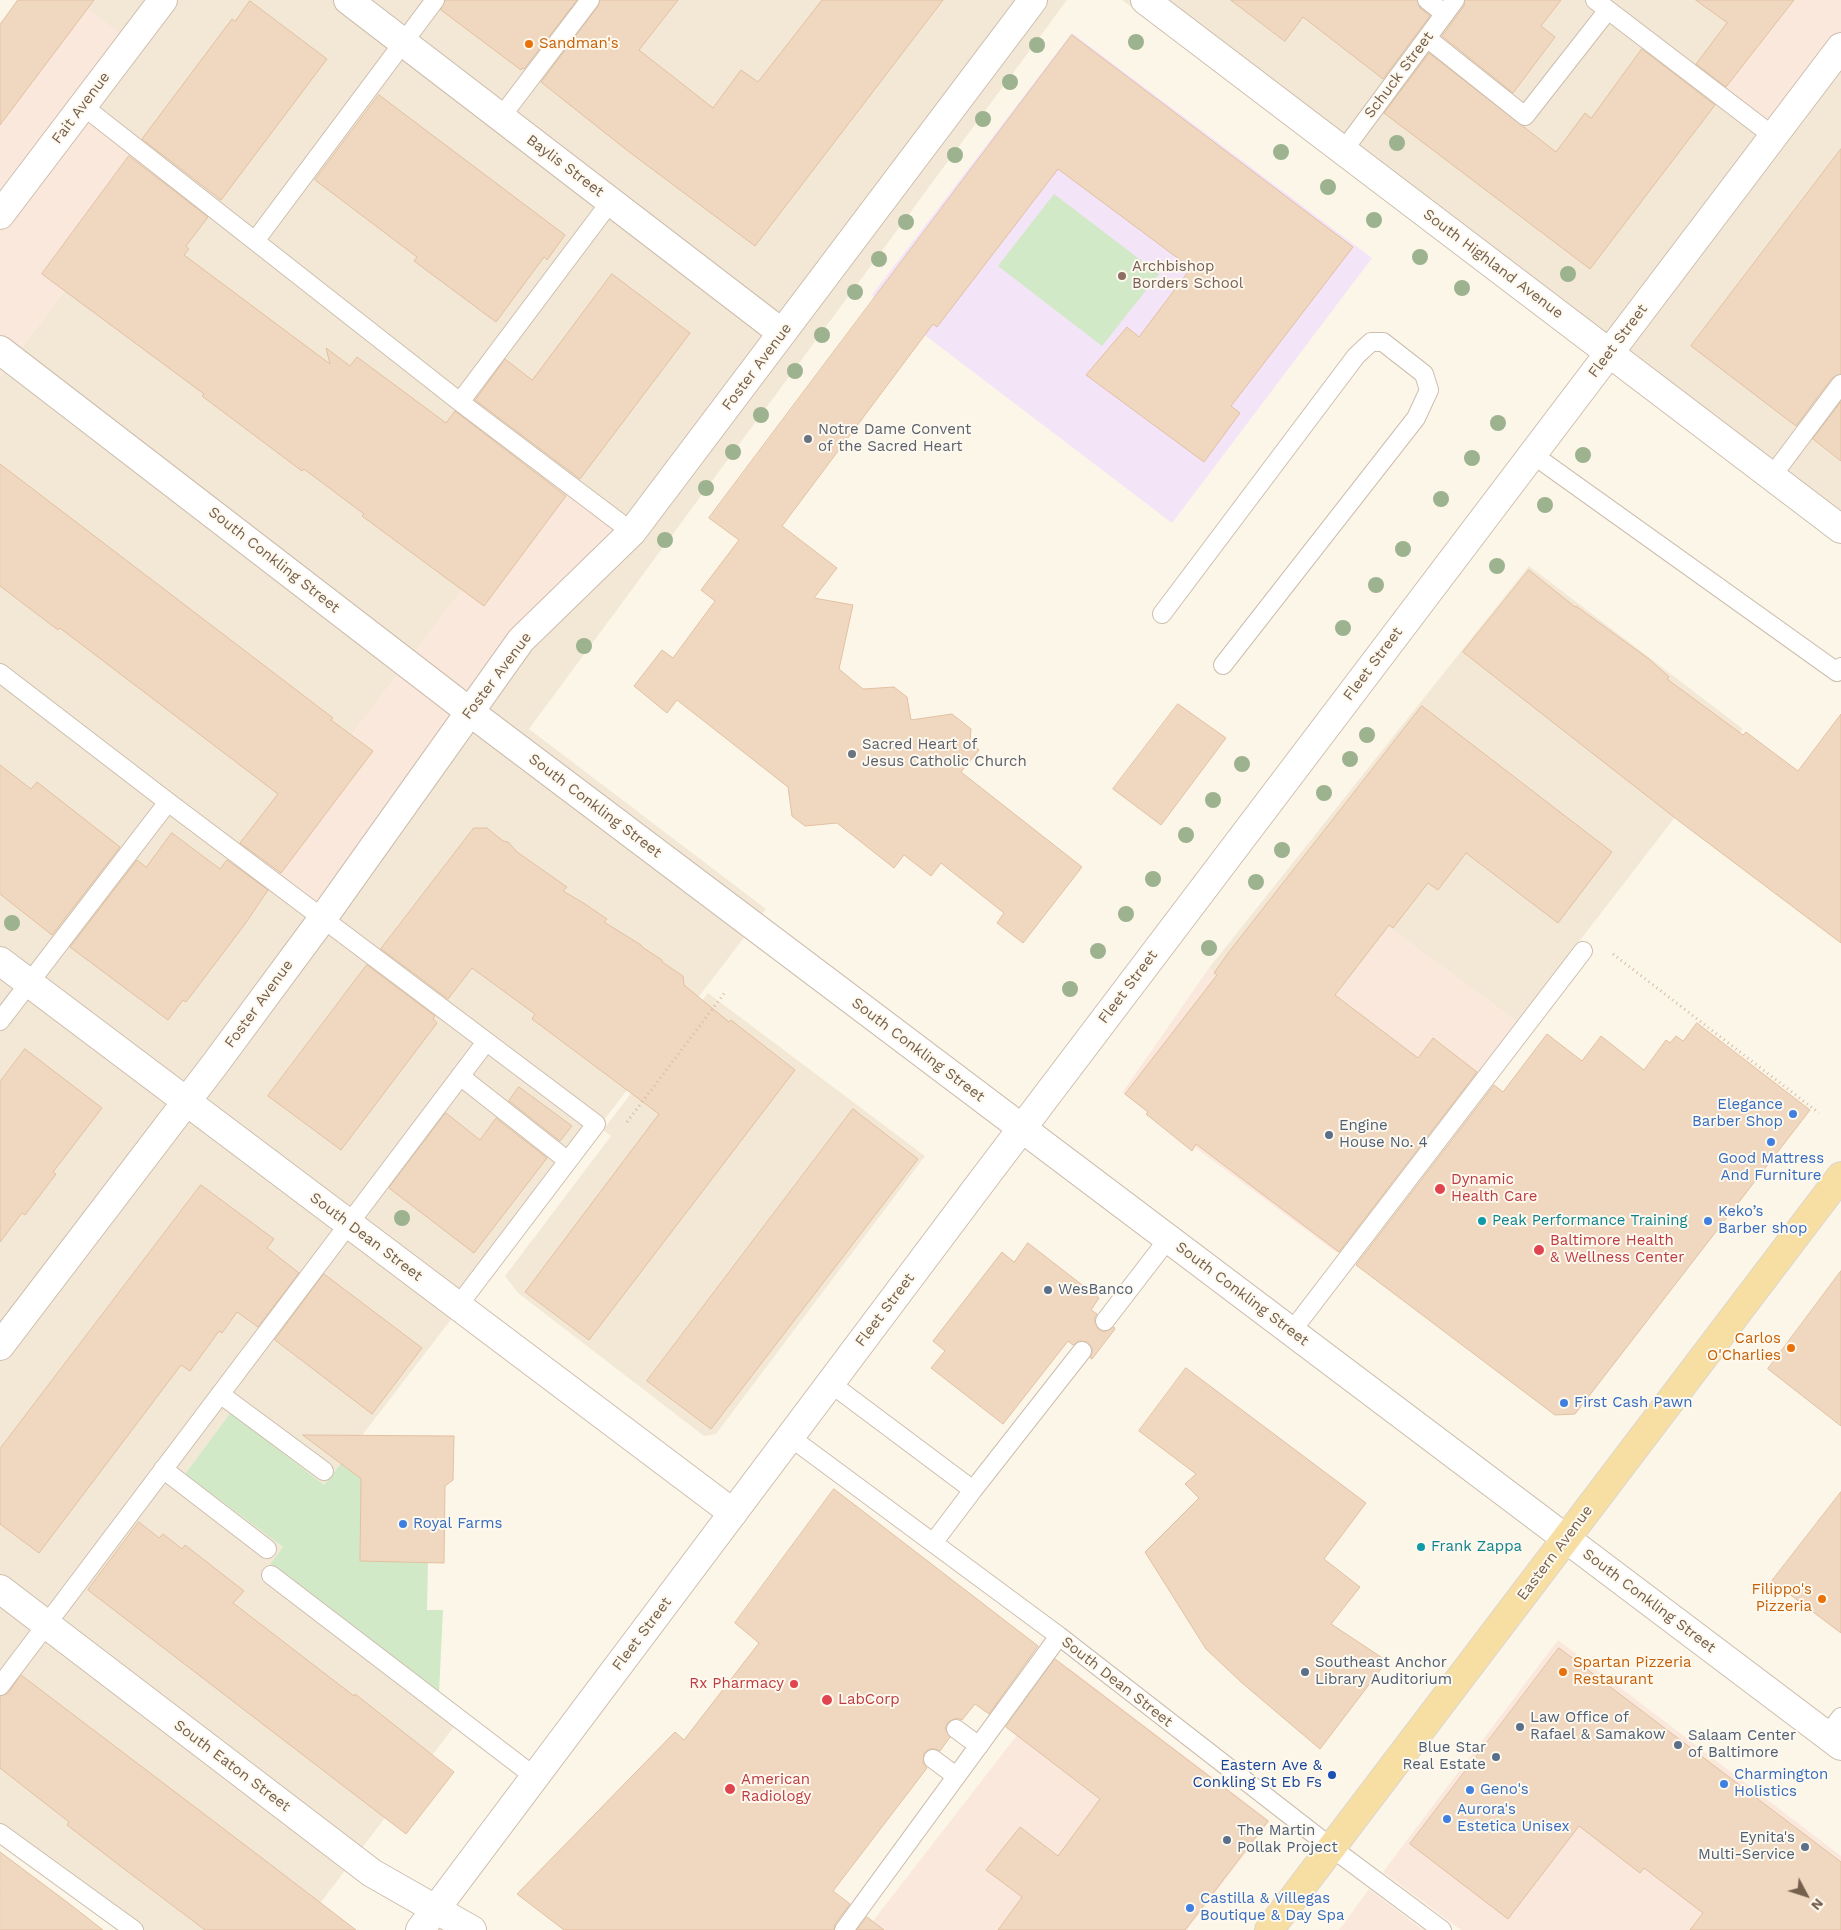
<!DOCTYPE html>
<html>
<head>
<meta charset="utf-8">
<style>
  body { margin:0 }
  #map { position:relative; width:1841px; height:1930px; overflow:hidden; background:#fcf6e8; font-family:"Work Sans",sans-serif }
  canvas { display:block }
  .north { position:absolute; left:1781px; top:1870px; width:50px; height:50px; -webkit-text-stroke:4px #fef9ee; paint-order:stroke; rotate:130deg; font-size:14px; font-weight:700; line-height:20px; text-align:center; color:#755f4d }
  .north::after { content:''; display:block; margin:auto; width:18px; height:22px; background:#755f4d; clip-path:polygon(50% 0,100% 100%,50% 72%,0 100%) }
</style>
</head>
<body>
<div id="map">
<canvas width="1841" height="1930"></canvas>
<div class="north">N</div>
</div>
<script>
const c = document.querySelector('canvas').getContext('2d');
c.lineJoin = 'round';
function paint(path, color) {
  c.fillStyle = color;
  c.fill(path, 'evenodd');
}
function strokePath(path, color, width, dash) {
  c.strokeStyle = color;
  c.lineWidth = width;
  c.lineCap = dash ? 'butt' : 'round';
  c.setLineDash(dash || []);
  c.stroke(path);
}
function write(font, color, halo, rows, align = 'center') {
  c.font = font + ' "Work Sans",sans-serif';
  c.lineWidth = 4;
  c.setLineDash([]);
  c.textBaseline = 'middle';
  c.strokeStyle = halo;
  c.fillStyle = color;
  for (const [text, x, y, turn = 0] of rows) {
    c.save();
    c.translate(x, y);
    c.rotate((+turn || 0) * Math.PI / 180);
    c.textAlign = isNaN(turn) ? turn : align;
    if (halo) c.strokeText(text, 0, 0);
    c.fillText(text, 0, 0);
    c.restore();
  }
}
const residential = new Path2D(`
  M76,0H1067L529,729L766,909L324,1485L231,1412L185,1474L283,1547L270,1564L465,1712L300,1930H121L0,1836V376L155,172L80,116ZM551,473L320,922L250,869Z
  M1122,0H1760L1700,79L1841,54V530L1611,353Z
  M1529,566L1743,729L1517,1022L1390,928L1301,1041L1209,968Z
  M708,993L925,1156L716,1434L704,1436L518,1293L505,1276L611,1136L603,1130Z`);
const commercial = new Path2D(`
  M18,0H76L134,44L80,115L155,172L0,376V23Z
  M1760,0H1841V54L1775,133L1700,79Z
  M551,473L620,527L321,922L249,869Z
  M1389,927L1517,1022L1337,1253L1122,1093L1209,968L1301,1041Z
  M1558,1640L1841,1856V1930H1461L1383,1872Z
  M1069,1668L1270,1821L1187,1930H866Z
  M1369,1889L1423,1930H1339Z`);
const education = new Path2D(`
  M1072,33L1372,258L1172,523L872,295Z`);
const green = new Path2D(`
  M1054,194L1159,274L1102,346L998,266Z
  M231,1412L324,1485L362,1436L360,1561L428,1562L427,1610H443L439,1693L270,1564L283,1547L185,1474Z`);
const building = new Path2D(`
  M18,0H94L0,125V25Z
  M445,0H577L524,69L522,68L521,70L441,10Z
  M600,0H678L639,50L713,108L741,70L758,82L822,0H943L755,246L628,151L541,82L598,6Z
  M1231,0H1417L1420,8L1430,16L1383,79L1303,17L1285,41Z
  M1465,0H1561L1541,26L1555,37L1513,93L1442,36L1464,6Z
  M1696,0H1794L1726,87L1696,64L1727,23Z
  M250,1L327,59L221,200L142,139L232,19L235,21Z
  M1072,35L1353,247L1231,406L1240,413L1204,462L1086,375L1127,327L1139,337L1191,268L1058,169L937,327L933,324L782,526L837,568L814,598L853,605L839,669L863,689L894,687L907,697L911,720L952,714L971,729L970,742L979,750L961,772L1082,867L1023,943L997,923L1004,913L941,863L931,876L904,855L894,868L837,823L805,826L792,816L788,787L677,700L667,713L634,686L662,650L673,658L715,601L701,590L739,540L709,518Z
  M1642,49L1715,105L1590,269L1384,113L1429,53L1556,152L1585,113L1591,118Z
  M379,95L565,235L547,260L544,257L496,322L414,261L417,257L315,180Z
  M1841,149V374L1832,378L1796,426L1691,346Z
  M129,156L208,217L186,246L189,249L184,255L330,364L326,348L350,366L357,357L446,423L455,411L566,496L484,606L362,516L364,514L304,469L302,471L202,396L204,394L42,274Z
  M612,274L690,333L580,479L475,400L505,359L532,380Z
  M1841,402V461L1813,439Z
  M0,464L333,718L331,720L373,751L281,873L240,843L278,794L60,628L58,630L0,586Z
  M1529,570L1575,607L1576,606L1649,659L1669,677L1667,679L1743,735L1746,732L1798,771L1841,714V943L1679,821L1463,652Z
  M1178,704L1226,738L1161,825L1113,789Z
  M1422,706L1612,852L1558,923L1466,853L1438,890L1428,883L1393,928L1389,925L1335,995L1418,1058L1433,1038L1477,1072L1339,1252L1196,1144L1192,1151L1146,1114L1148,1112L1125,1094L1217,975L1214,973L1229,952Z
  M0,765L31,789L37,782L120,847L52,935L0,894Z
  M474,828H487L503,841L508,842L517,852L567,887L563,891L585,904L607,919L604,922L641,945L642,947L662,960V962L683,976L684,985L729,1022L731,1020L795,1070L589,1340L525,1292L659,1114L532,1019L535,1014L472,968L448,999L381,949Z
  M172,833L220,869L227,860L268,890L245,924L186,1002L183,1000L168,1020L70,947L137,860L146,867Z
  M367,965L435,1016L433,1019L437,1023L341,1150L268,1096Z
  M1697,1023L1810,1110L1575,1414L1555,1415L1356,1265L1494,1085L1503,1092L1547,1034L1582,1061L1601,1036L1644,1070L1666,1040L1670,1043L1676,1036L1683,1041Z
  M25,1049L102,1108L53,1172L56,1174L25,1215L22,1213L0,1242V1082Z
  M519,1087L572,1126L560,1141L509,1101Z
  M853,1109L918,1159L711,1429L647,1381Z
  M446,1113L480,1140L496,1118L547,1158L474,1253L389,1188Z
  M201,1185L274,1239L267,1248L299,1273L258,1327L237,1312L222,1333L219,1331L190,1371L181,1365L39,1553L0,1524V1449Z
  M1028,1243L1099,1298L1091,1310L1097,1314L1094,1320L1098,1329L1104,1332L1114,1327L1115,1329L1092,1359L1090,1358L1092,1353V1348L1088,1342L1079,1341L1073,1345L1068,1341L1003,1424L931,1368L945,1351L933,1341L1002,1252L1014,1262Z
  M1841,1271V1426L1768,1369Z
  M324,1274L422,1348L372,1414L275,1340Z
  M1186,1368L1366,1503L1324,1559L1360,1587L1331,1624L1387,1661L1320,1749L1241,1682L1206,1649L1145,1552L1199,1498L1185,1484L1196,1474L1139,1431Z
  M303,1435L454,1436L453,1480L445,1486L444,1563L360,1561L361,1479Z
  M834,1489L1038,1646L989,1714L975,1704L962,1720L957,1718L948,1722L945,1728L950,1737L940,1751L935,1749H929L924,1753L923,1763L927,1768L833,1891L850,1904L835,1924L834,1930H564L517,1894L675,1732L684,1740L759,1643L735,1623Z
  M1841,1492V1633L1772,1581Z
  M139,1522L159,1538L163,1534L182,1549L185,1545L244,1591L233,1603L354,1696L355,1694L454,1772L406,1834L88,1590Z
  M1559,1648L1841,1862V1930H1690L1703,1913L1644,1868L1640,1873L1579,1826L1508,1919L1410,1844Z
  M1055,1659L1268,1821L1185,1930H998L1022,1897L986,1870L1004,1847L1020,1827L1058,1856L1100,1799L1006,1727Z
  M21,1675L262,1858L356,1930H205L123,1868L67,1825L69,1822L0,1768V1696L8,1693Z
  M0,1852L67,1902L103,1930H0Z
  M867,1917L884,1930H857Z`);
const path = new Path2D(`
  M1613,954L1819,1113
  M627,1122L726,991`);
const service = new Path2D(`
  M1427,0L1445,14
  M1595,0L1773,136
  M1427,38L1525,116L1608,10
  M83,106L460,402L632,532
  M501,117L590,0
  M1343,151L1455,0
  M255,241L435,0
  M460,402L611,201
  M1532,454L1837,672L1841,667
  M1772,476L1841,384
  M1162,614L1356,356L1371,342H1383L1424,374L1429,390L1416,418L1223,665
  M0,673L168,802L596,1124L458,1306
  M0,1021L168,802
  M460,1076L568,1161
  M1105,1321L1168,1239
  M1291,1332L1583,951
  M830,1383L973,1490L933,1543
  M220,1394L324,1471
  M790,1437L1059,1636L1332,1848L1442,1930
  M163,1469L267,1549
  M973,1490L1082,1351
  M271,1575L535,1777
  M0,1686L486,1042
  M956,1729L979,1746
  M1827,1735L1841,1717
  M933,1759L956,1776
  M0,1833L134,1930
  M844,1930L1059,1636`);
const minor = new Path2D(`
  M348,0L782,333
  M0,215L163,0
  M0,961L733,1513
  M0,1346L215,1064L323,918L521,640L632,532L1033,0
  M0,1589L372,1873L472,1930`);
const tertiary = new Path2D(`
  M1145,0L1841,529
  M0,350L470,712L1841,1746
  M420,1930L982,1181L1841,47`);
const primary = new Path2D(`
  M1269,1930L1841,1176`);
const trees = [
  [1136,42],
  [1037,45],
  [1010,82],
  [983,119],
  [1397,143],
  [1281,152],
  [955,155],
  [1328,187],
  [1374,220],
  [906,222],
  [1420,257],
  [879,259],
  [1568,274],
  [1462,288],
  [855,292],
  [822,335],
  [795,371],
  [761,415],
  [1498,423],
  [733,452],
  [1583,455],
  [1472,458],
  [706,488],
  [1441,499],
  [1545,505],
  [665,540],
  [1403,549],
  [1497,566],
  [1376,585],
  [1343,628],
  [584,646],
  [1367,735],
  [1350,759],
  [1242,764],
  [1324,793],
  [1213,800],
  [1186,835],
  [1282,850],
  [1153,879],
  [1256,882],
  [1126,914],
  [12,923],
  [1209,948],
  [1098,951],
  [1070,989],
  [402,1218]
];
const markers = [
  [529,44,5,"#e8710a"],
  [1122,276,5,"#8d6e63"],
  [808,439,5,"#6b7280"],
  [852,754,5,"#6b7280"],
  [1793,1114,5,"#3f7fe0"],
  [1329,1135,5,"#5c6f8a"],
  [1771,1142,5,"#3f7fe0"],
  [1440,1189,6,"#e0444e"],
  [1482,1221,5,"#0f9aa8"],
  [1708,1221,5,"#3f7fe0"],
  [1539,1250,6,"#e0444e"],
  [1048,1290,5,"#5c6f8a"],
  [1791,1348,5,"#e8710a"],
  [1564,1403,5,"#3f7fe0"],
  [403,1524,5,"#3f7fe0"],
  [1421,1547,5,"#0f9aa8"],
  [1822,1599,5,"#e8710a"],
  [1305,1672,5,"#5c6f8a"],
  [1563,1672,5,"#e8710a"],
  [794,1684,5,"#e0444e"],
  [827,1700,6,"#e0444e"],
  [1520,1727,5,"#5c6f8a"],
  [1678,1745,5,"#5c6f8a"],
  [1496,1757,5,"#5c6f8a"],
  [1332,1775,5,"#1a4fb4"],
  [1724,1784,5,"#3f7fe0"],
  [730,1789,6,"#e0444e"],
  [1470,1790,5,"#3f7fe0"],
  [1447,1819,5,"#3f7fe0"],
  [1227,1840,5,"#5c6f8a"],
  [1805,1847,5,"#5c6f8a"],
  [1190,1908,5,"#3f7fe0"]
];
const foodNames = [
  ["Sandman's",539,44],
  ["Carlos",1781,1339,"right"],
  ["O'Charlies",1781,1356,"right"],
  ["Filippo's",1812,1590,"right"],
  ["Pizzeria",1812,1607,"right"],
  ["Spartan Pizzeria",1573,1663],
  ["Restaurant",1573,1680]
];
const streetNames = [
  ["Schuck Street",1399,75,-53],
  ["Fait Avenue",81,108,-53],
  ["Baylis Street",565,166,37],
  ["South Highland Avenue",1493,264,37],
  ["Fleet Street",1618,341,-53],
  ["Foster Avenue",757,367,-53],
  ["South Conkling Street",274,560,38],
  ["Fleet Street",1373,664,-53],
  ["Foster Avenue",497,676,-53],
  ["South Conkling Street",595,806,37],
  ["Fleet Street",1128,987,-53],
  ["Foster Avenue",259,1004,-54],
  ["South Conkling Street",918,1050,37],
  ["South Dean Street",366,1237,37],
  ["South Conkling Street",1242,1294,37],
  ["Fleet Street",885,1310,-53],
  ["Eastern Avenue",1555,1553,-53],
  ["South Conkling Street",1649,1601,37],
  ["Fleet Street",642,1634,-53],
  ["South Dean Street",1117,1682,38],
  ["South Eaton Street",232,1766,37]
];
const educationNames = [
  ["Archbishop",1132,267],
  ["Borders School",1132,284]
];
const worshipNames = [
  ["Notre Dame Convent",818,430],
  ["of the Sacred Heart",818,447],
  ["Sacred Heart of",862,745],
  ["Jesus Catholic Church",862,762]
];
const shopNames = [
  ["Elegance",1783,1105,"right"],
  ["Barber Shop",1783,1122,"right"],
  ["Good Mattress",1771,1159,"center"],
  ["And Furniture",1771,1176,"center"],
  ["Keko’s",1718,1212],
  ["Barber shop",1718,1229],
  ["First Cash Pawn",1574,1403],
  ["Royal Farms",413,1524],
  ["Charmington",1734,1775],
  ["Holistics",1734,1792],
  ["Geno's",1480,1790],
  ["Aurora's",1457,1810],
  ["Estetica Unisex",1457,1827],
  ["Castilla & Villegas",1200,1899],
  ["Boutique & Day Spa",1200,1916]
];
const serviceNames = [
  ["Engine",1339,1126],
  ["House No. 4",1339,1143],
  ["WesBanco",1058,1290],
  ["Southeast Anchor",1315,1663],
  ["Library Auditorium",1315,1680],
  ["Law Office of",1530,1718],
  ["Rafael & Samakow",1530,1735],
  ["Salaam Center",1688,1736],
  ["of Baltimore",1688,1753],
  ["Blue Star",1486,1748,"right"],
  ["Real Estate",1486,1765,"right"],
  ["The Martin",1237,1831],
  ["Pollak Project",1237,1848],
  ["Eynita's",1795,1838,"right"],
  ["Multi-Service",1795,1855,"right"]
];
const healthNames = [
  ["Dynamic",1451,1180],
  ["Health Care",1451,1197],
  ["Baltimore Health",1550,1241],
  ["& Wellness Center",1550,1258],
  ["Rx Pharmacy",784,1684,"right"],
  ["LabCorp",838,1700],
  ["American",741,1780],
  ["Radiology",741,1797]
];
const cultureNames = [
  ["Peak Performance Training",1492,1221],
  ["Frank Zappa",1431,1547]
];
const transitNames = [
  ["Eastern Ave &",1322,1766],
  ["Conkling St Eb Fs",1322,1783]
];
paint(residential, '#f3e8d6');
paint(commercial, '#fbe8dc');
paint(education, '#f3e4f8');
paint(green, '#d1e9c6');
paint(building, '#f0d8c0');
strokePath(building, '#e2c0a1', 1);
strokePath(service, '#cdbeae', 20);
strokePath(minor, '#cdbeae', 30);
strokePath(tertiary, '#cdbeae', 30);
strokePath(primary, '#dbd5d1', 30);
strokePath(path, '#d5bba3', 3, [1, 4]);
strokePath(service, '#fff', 18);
strokePath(minor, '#fff', 28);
strokePath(tertiary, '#fff', 28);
strokePath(primary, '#f7dfa3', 28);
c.fillStyle = '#9db28e';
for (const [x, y] of trees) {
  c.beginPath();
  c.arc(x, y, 8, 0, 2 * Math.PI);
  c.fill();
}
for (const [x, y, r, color] of markers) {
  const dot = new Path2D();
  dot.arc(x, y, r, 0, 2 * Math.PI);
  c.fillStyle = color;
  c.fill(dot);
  strokePath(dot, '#fef9ee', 2);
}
write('15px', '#c56008', '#fef9ee', foodNames, 'left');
write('15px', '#755f4d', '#fef9ee', streetNames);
write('15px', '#785e54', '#fef9ee', educationNames, 'left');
write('15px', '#5b616d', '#fef9ee', worshipNames, 'left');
write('15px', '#366cbe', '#fef9ee', shopNames, 'left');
write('15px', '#4e5e75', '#fef9ee', serviceNames, 'left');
write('15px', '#be3a42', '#fef9ee', healthNames, 'left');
write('15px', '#0d838f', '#fef9ee', cultureNames, 'left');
write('15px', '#164399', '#fef9ee', transitNames, 'right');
</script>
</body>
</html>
